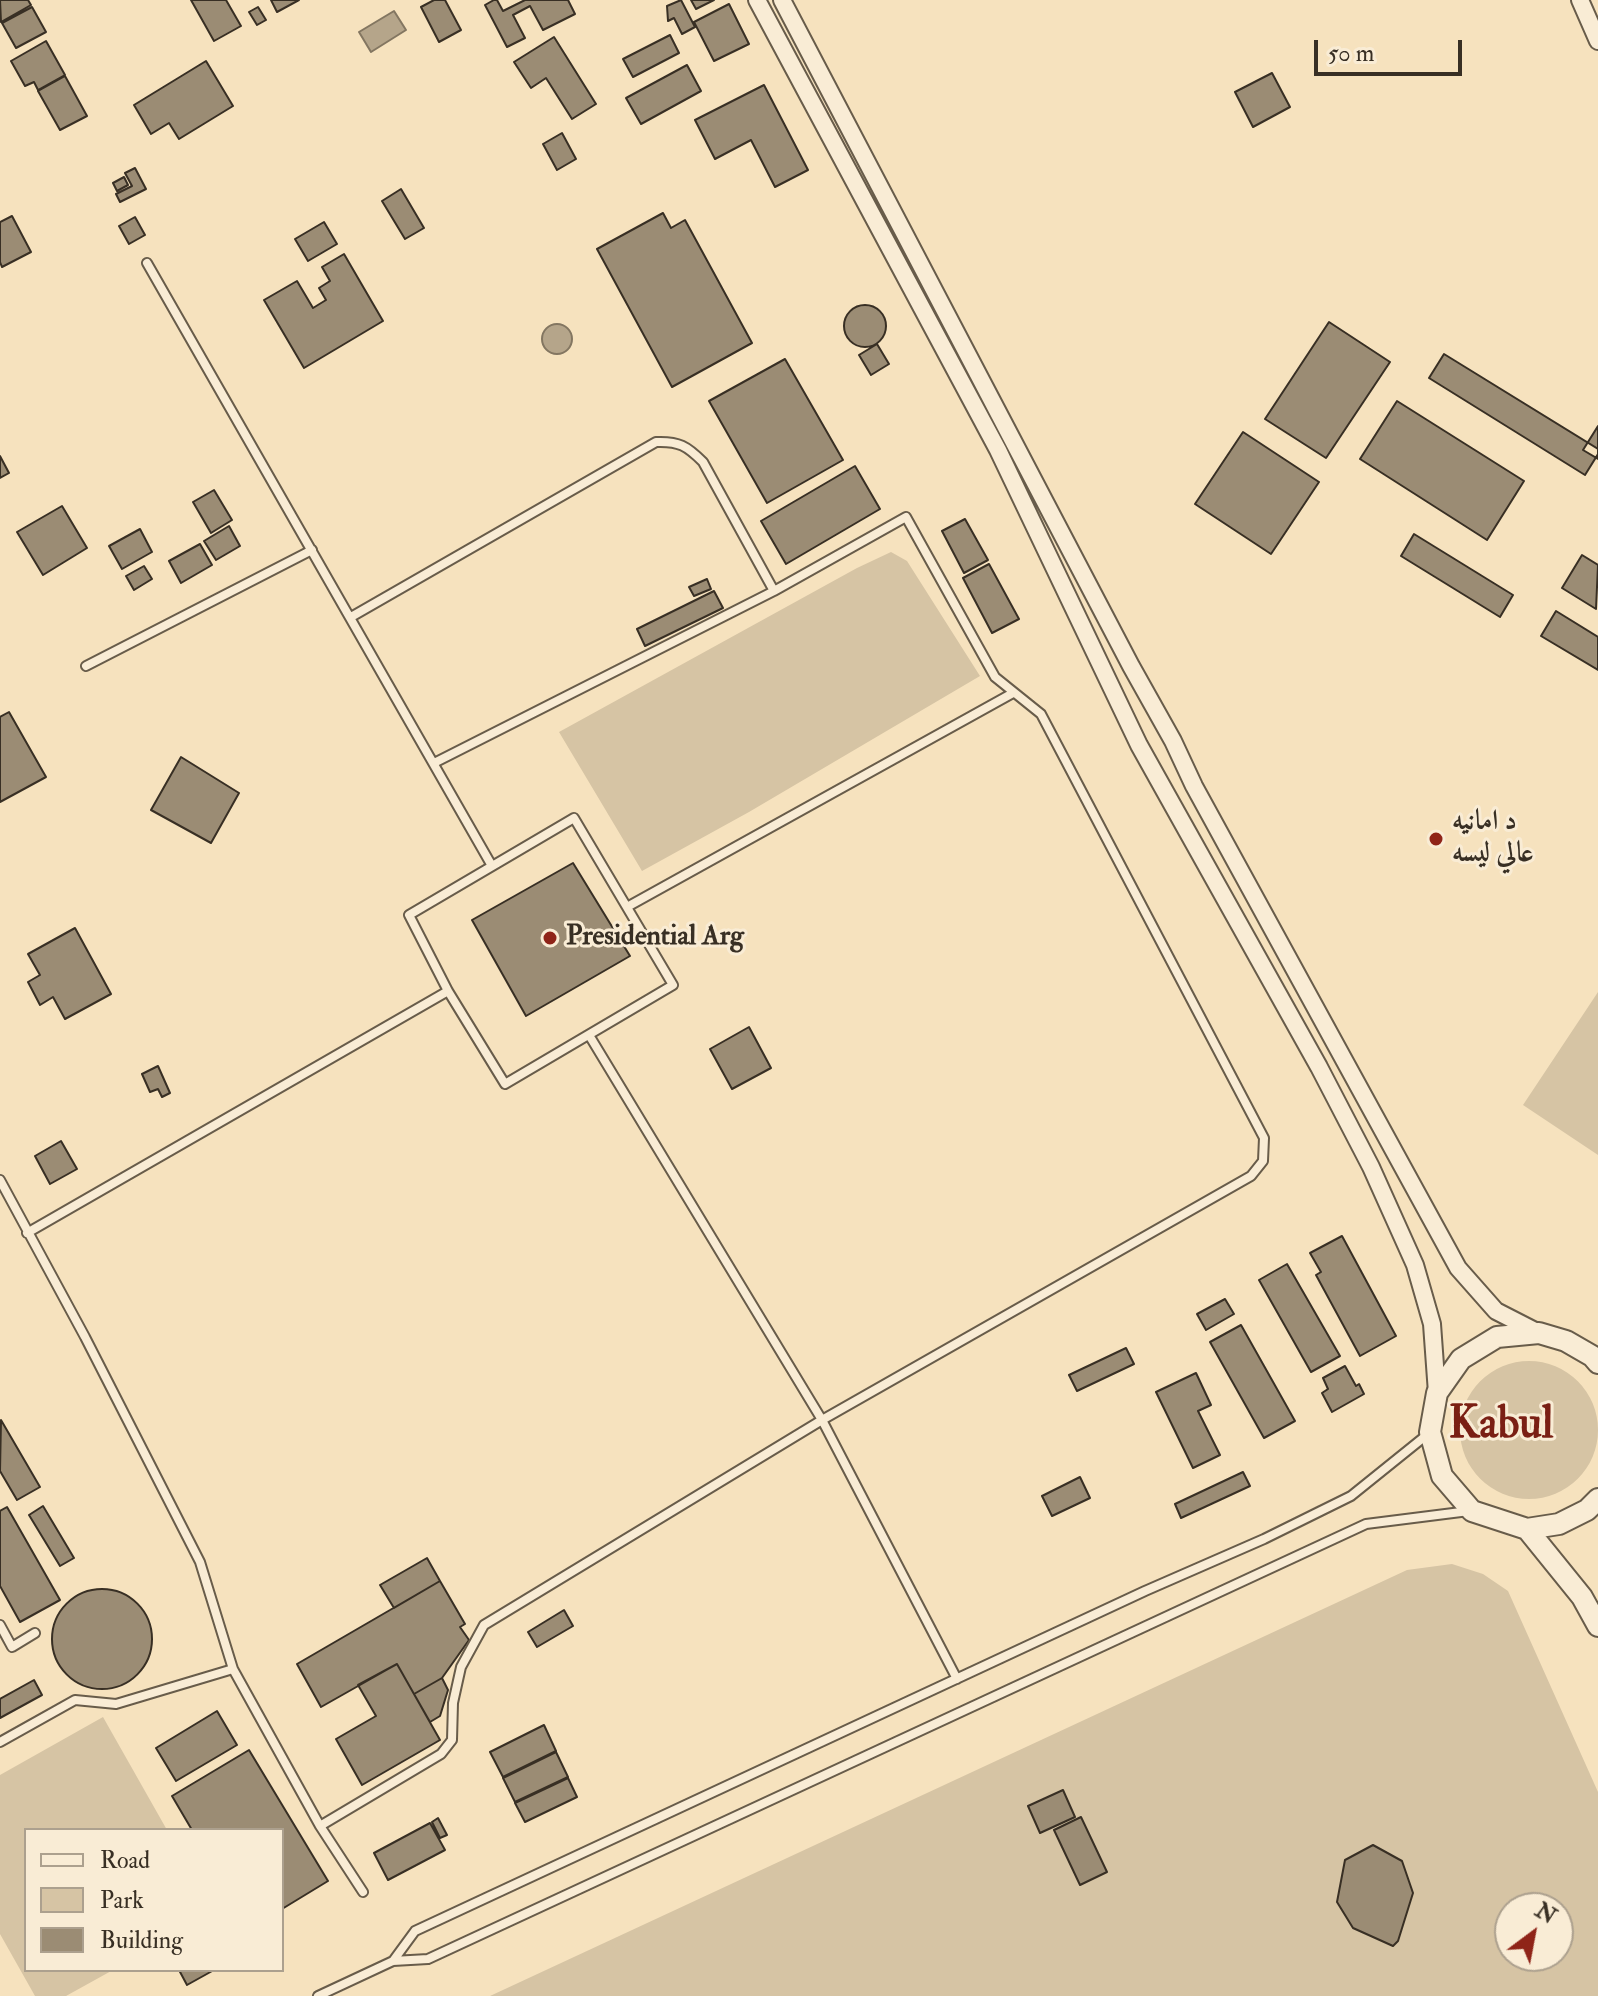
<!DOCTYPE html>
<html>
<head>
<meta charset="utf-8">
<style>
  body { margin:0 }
  #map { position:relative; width:1598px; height:1996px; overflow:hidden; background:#f6e2be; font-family:"IM FELL Double Pica",serif }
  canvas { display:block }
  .legend { position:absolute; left:24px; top:1828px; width:260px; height:144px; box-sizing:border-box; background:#f9ecd5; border:2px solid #aca08e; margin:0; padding:10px 14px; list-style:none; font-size:24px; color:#382f24 }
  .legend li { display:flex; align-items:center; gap:16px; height:40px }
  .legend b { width:40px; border:2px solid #aca08e }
  .north { position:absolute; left:1494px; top:1892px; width:80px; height:80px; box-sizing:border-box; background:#f9ecd5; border:2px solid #aca08e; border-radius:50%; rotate:32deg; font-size:22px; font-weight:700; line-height:32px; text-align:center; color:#382f24 }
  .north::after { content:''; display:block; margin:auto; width:28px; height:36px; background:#8f2418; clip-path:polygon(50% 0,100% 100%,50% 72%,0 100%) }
  .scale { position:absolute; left:1314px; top:40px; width:148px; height:36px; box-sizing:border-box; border:4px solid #382f24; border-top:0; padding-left:10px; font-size:24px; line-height:28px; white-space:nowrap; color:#382f24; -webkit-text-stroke:6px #f9ecd5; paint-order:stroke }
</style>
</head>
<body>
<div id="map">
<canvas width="1598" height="1996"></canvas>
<ul class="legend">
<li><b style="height:10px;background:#f9ecd5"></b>Road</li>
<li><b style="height:22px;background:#d6c4a4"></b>Park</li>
<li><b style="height:22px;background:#9b8c74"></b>Building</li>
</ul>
<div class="north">N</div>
<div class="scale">50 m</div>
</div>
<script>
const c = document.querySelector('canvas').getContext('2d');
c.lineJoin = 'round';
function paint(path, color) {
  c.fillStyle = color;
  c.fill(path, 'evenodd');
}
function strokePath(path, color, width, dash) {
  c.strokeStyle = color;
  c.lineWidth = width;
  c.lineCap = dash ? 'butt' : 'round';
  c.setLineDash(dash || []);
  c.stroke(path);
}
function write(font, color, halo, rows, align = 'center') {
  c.font = font + ' "IM FELL Double Pica",Amiri,serif';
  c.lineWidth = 6;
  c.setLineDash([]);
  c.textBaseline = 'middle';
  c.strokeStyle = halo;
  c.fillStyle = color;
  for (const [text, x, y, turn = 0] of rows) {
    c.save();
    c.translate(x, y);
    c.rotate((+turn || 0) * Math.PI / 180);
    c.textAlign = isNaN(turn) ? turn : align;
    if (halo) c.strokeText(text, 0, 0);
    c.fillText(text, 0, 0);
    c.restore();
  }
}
const green = new Path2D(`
  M891,552L907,561L980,676L749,812L642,871L559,732L857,568Z
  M1598,992V1155L1523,1105Z
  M1460 1430a69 69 0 1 1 138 0a69 69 0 1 1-138 0Z
  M1452,1564L1483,1574L1508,1591L1598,1792V1996H490L1407,1570ZM1510,1908H1558V1956H1510Z
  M103,1717L167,1830H26V1970H113L66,1996H35L0,1934V1775Z`);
const water = new Path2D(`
  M394,11L406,30L371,52L359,32Z
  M542 339a15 15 0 1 1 30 0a15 15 0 1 1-30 0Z`);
const building = new Path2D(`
  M0,0H28L31,5L1,22Z
  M191,0H226L241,26L214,41Z
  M271,0H299L277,12Z
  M434,0H445L461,30L439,42L421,7Z
  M494,0H497L503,11L525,0H568L575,14L543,30L530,6L513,15L525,38L507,47L485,5Z
  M681,0L695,27L682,34L674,18L668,21L667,6Z
  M691,0H714L696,9Z
  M729,4L749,44L714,61L694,22Z
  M32,7L46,32L16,48L2,23Z
  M258,7L266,20L257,25L249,12Z
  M670,35L679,53L633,77L623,59Z
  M554,37L596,104L572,119L546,78L531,88L514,62Z
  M46,41L65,75L38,90L34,82L25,86L11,61Z
  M206,61L233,106L179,139L169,123L151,134L134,105Z
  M687,65L701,91L641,124L626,98Z
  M1272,73L1290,107L1253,127L1235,92Z
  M65,76L87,116L60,130L38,91Z
  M764,85L808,170L775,187L751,140L715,159L695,120Z
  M562,133L576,159L557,170L543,144Z
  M135,168L146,189L120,202L116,194L132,186L125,173Z
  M124,177L128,185L117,191L113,183Z
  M401,189L424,228L405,239L382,201Z
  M663,213L671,228L685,220L752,343L672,387L597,249Z
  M12,216L31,252L2,267L0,262V222Z
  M135,217L145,235L129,244L119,226Z
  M324,222L337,244L308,261L295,239Z
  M344,254L383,321L304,368L264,300L297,281L313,308L326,300L319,288L330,281L322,267Z
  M844 326a21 21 0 1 1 42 0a21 21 0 1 1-42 0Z
  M1329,322L1390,362L1326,458L1265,419Z
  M877,344L889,364L871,375L859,355Z
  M1444,354L1598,449V454L1585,475L1429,378Z
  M785,359L843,460L767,503L709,401Z
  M1397,401L1524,481L1487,540L1360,459Z
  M1598,426V459L1583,450Z
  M1243,432L1319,482L1271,554L1195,504Z
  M0,456L9,473L0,478Z
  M855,466L880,509L786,564L761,521Z
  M214,490L232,520L211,533L193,502Z
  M62,506L87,548L43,575L17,532Z
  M965,519L988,560L964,573L942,531Z
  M229,526L240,546L216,560L204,541Z
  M140,529L152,552L122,569L109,546Z
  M1414,534L1513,595L1500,617L1401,556Z
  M200,544L212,565L181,583L169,561Z
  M1582,555L1598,565L1596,609L1562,588Z
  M989,564L1019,619L992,633L963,578Z
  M144,566L152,579L134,590L126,576Z
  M707,579L711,589L694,596L689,587Z
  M714,591L723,608L645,646L637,629Z
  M1556,611L1598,637V670L1541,636Z
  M9,712L46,777L0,802V717Z
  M181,757L239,793L211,843L151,810Z
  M573,863L630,956L526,1016L472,920Z
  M75,928L111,994L65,1019L53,997L40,1005L28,982L40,975L28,954Z
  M749,1027L771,1068L732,1089L710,1049Z
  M158,1066L170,1093L162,1097L158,1089L150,1092L142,1074Z
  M61,1141L77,1169L50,1184L35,1156Z
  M1342,1236L1396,1336L1360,1356L1316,1275L1321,1272L1310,1253Z
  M1287,1264L1340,1356L1311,1372L1259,1280Z
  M1225,1299L1234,1314L1206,1330L1197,1314Z
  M1241,1325L1295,1421L1264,1438L1210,1342Z
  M1126,1348L1134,1364L1077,1391L1069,1375Z
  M1345,1366L1356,1386L1359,1384L1364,1394L1332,1412L1322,1393L1328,1389L1323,1378Z
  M1196,1373L1211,1405L1198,1411L1220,1455L1193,1468L1156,1392Z
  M1,1420L40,1487L17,1500L0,1471Z
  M1243,1472L1250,1486L1181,1518L1175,1504Z
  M1080,1477L1090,1498L1052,1516L1042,1496Z
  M43,1506L74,1558L60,1566L29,1515Z
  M7,1507L60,1600L20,1622L0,1586V1511Z
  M427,1558L440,1581L394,1608L380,1585Z
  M440,1581L465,1624L460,1627L469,1640L442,1678L414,1694L397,1664L321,1707L297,1664Z
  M52 1639a50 50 0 1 1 100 0a50 50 0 1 1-100 0Z
  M564,1610L573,1626L537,1647L528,1632Z
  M397,1664L440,1740L362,1785L336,1739L376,1716L358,1685Z
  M442,1678L448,1690L440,1716L430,1722L414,1694Z
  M34,1680L42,1695L0,1718V1699Z
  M217,1711L237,1745L176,1781L156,1748Z
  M544,1725L556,1751L503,1777L490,1752Z
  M249,1750L328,1881L282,1909V1830H192L172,1796Z
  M556,1752L568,1777L515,1802L503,1778Z
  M568,1778L577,1797L525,1822L515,1803Z
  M1063,1790L1075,1817L1040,1833L1028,1806Z
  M1081,1817L1107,1872L1080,1885L1054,1830Z
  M438,1818L447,1835L440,1838L432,1822Z
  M430,1823L445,1850L388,1880L374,1853Z
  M1373,1845L1402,1861L1413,1893L1398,1941L1393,1946L1353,1928L1337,1902L1345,1860Z
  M179,1970H214L187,1985Z`);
const service = new Path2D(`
  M147,263L492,866
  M86,666L312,550
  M434,763L774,591
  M574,818L673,985L505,1084L448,991L409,915Z
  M627,907L1013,693
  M589,1035L822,1420L957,1679
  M0,1180L85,1337L200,1562L233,1669L320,1826L363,1892
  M27,1233L448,991
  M0,1625L12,1647L35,1633
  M0,1742L75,1700L116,1704L233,1669
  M320,1826L441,1754L452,1740L453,1703L461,1667L484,1625L822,1420L1251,1176L1263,1161L1264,1138L1041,714L995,677L906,517L774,591L703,462C687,446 679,441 656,442L351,617
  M393,1961L415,1931L1145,1591L1264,1539L1351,1496L1428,1434
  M318,1996L393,1961L428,1959L1366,1524L1469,1511`);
const minor = new Path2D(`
  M757,0L998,450L1139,745L1319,1067L1371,1167L1415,1265L1432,1324L1437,1393
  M782,0L1131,666L1173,741L1194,786L1458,1268L1496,1311L1539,1333
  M1580,0L1598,41`);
const tertiary = new Path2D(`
  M1598,1363L1592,1356L1566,1341L1539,1333L1497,1337L1461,1359L1437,1393L1430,1432L1442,1476L1472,1511L1527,1529L1559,1524L1587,1510L1598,1499
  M1527,1529L1582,1597L1598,1626`);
const markers = [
  [1436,839,8,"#8f2418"],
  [550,938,8,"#8f2418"]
];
const poiNames = [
  ["د امانیه",1452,823],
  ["عالي لیسه",1452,855],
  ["Presidential Arg",566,938]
];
const townNames = [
  ["Kabul",1501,1428]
];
paint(green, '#d6c4a4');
paint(water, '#b5a58a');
strokePath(water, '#837661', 2);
paint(building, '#9b8c74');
strokePath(building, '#382f24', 2);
strokePath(service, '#685c4a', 12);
strokePath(minor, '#685c4a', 20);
strokePath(tertiary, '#685c4a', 24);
strokePath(service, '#f9ecd5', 8);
strokePath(minor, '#f9ecd5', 16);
strokePath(tertiary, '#f9ecd5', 20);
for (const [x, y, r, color] of markers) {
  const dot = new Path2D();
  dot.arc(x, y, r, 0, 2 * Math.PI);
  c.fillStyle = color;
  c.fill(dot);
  strokePath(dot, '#f9ecd5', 3);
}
write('bold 28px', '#382f24', '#f9ecd5', poiNames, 'left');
write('bold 44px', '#7a1f14', '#f9ecd5', townNames);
</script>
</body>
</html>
